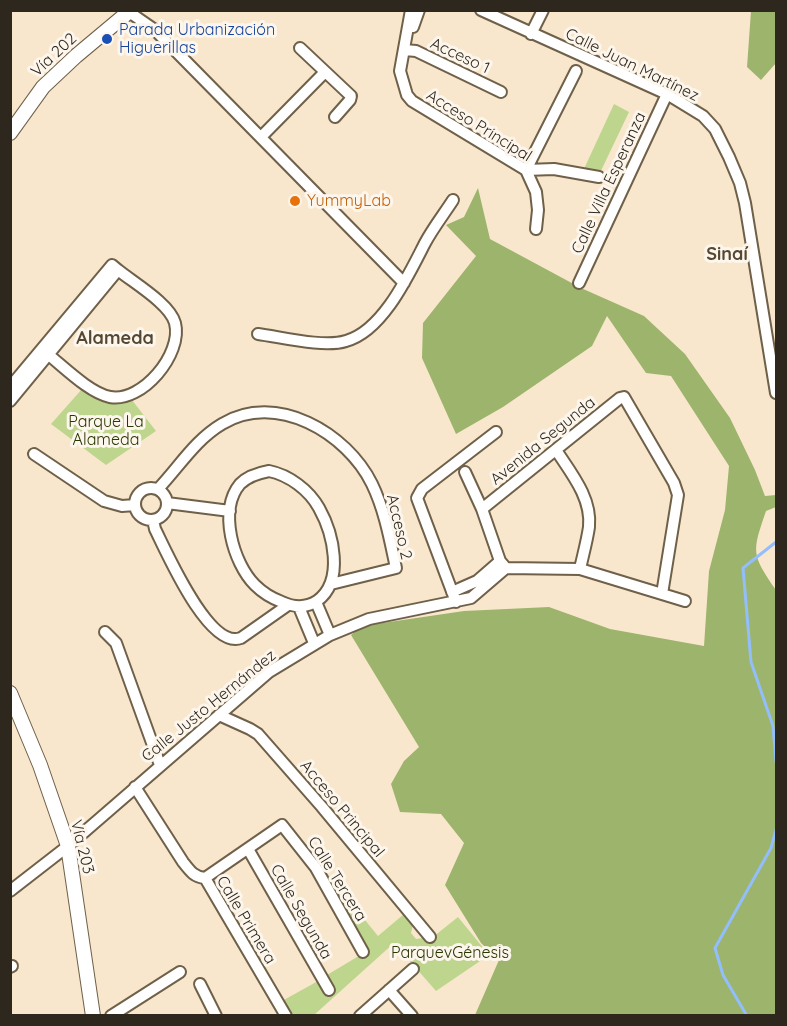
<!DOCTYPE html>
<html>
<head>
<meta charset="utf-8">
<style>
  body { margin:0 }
  #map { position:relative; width:787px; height:1026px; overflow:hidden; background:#f9e7cd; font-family:Quicksand,sans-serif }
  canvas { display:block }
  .frame { position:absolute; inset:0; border:12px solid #2e271d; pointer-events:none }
</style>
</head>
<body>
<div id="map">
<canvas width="787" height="1026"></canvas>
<div class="frame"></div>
</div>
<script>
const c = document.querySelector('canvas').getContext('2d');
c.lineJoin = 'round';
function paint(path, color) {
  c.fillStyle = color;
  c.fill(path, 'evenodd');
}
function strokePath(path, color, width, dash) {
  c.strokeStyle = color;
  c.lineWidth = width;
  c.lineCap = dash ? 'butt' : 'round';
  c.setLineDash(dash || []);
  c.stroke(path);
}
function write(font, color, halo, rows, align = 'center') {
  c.font = font + ' Quicksand,sans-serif';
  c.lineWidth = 6;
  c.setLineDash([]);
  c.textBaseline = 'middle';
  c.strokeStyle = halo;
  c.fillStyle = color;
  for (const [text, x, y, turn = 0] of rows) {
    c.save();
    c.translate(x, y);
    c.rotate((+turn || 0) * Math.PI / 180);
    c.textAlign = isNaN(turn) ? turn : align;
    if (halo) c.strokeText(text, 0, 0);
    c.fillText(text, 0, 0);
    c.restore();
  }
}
const green = new Path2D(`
  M614,104L629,112L599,175L583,171Z
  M82,389C103,405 106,406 132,400L156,431L106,465L51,424Z
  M313,856L378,936L404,914L413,925L411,933L416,939L423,938L428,941L458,917L489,955L436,991L394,943L314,1015H290L282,1001L318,981L327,995L336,988L327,975L367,951Z`);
const forest = new Path2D(`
  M751,11H776V63L761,80L747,67Z
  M478,188L490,239L581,288L644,316L685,354L730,418L755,470L765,496L776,495V507L766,511C752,552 751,554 776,590V1015H475L499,960L481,943L445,885L464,843L441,814L400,812L391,784L404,761L419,747L351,635L362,626L464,611L549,607L610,629L704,646L709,571L725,510L729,466L671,376L646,373L607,316L592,346L503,407L456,434L422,358L423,323L476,256L446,225L464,217Z`);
const stream = new Path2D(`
  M776,542L743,568L751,662L773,726L776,762
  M747,1016L723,975L715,948L771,848L776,830`);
const minor = new Path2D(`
  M411,10L400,71L407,95L412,101L526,170L536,192L538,210L536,229
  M481,10L667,94L703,116L715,129L729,157L740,183L745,203L776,393
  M129,12L155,30L404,283
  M413,27L419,10
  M531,34L543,10
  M300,48L351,96L350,100L335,117
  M405,50L416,51L501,92
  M261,137L325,72
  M526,170L576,71
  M526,170L554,169L599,177
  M579,283L667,94
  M258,334C281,337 324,348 346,341C383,331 409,274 425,243C433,228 444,214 453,200
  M45,352C62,365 89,393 110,397C142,403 183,354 175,323C170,304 134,283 118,270
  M10,387L112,265L118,270L10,401
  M556,450C571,473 592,498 589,527C587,541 583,555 580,569
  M34,454L104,501L122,506L135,505
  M269,471C289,475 309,490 319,508C333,533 345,581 317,601C306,608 293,607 282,602C271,598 263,593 255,585C233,563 218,510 240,484C248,476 258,473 269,471Z
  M465,472L482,509L500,561L506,568
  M135 504a16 16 0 1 1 32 0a16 16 0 1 1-32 0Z
  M158,489C179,467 195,440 222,424C276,391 347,433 372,484C385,511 390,540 396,568L331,584
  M167,503L230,511
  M482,509L620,398L624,397L674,483L678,495L662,594
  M153,520L155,529C167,553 209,650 241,638L288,605
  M452,592L477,581L500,561
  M316,602L330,635
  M456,602L417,498L422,489L496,432
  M299,607L314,643
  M105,632L116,643L160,765
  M219,715L250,729L258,734L322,807L430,937
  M135,787L183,862C190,871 194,877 205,878L286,1016
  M248,849L329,990
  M205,878L282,825L316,868L363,952
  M10,891L68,846L269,672L330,635L369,619L471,598L506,568L580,569L685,601
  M10,967L12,966
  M200,984L216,1016
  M389,990L412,1016
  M111,1016L180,972
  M360,1016L413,969`);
const major = new Path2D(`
  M10,133L43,87L76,56L131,10
  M10,693L40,765L68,846L93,1016`);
const markers = [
  [107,39,6,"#1a4fb4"],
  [295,201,6,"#e8710a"]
];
const transitNames = [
  ["Parada Urbanización",119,30],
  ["Higuerillas",119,48]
];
const streetNames = [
  ["Vía 202",54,55,-43],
  ["Acceso 1",460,56,25],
  ["Calle Juan Martínez",632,65,26],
  ["Acceso Principal",479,126,32],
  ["Calle Villa Esperanza",609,183,-65],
  ["Avenida Segunda",543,441,-39],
  ["Acceso 2",399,527,77],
  ["Calle Justo Hernández",209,706,-39],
  ["Acceso Principal",342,809,50],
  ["Vía 203",82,847,76],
  ["Calle Tercera",337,879,58],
  ["Calle Segunda",301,912,60],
  ["Calle Primera",246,920,59]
];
const foodNames = [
  ["YummyLab",307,201]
];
const parkNames = [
  ["Parque La",106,422],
  ["Alameda",106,440],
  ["ParquevGénesis",450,953]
];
const neighbourhoodNames = [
  ["Sinaí",727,255],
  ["Alameda",115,339]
];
paint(green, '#bed58e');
paint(forest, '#9db46c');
strokePath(stream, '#93befc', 3);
strokePath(minor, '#6f6049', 14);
strokePath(major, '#6f6049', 16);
strokePath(minor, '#fff', 10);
strokePath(major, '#fff', 14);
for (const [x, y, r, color] of markers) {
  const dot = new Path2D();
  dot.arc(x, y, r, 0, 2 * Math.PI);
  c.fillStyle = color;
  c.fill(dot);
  strokePath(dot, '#fdf6ec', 2);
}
write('16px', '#164399', '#fdf6ec', transitNames, 'left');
write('16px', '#2e271d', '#fdf6ec', streetNames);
write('16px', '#c56008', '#fdf6ec', foodNames, 'left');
write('16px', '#293700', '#fdf6ec', parkNames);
write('bold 18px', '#554731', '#fdf6ec', neighbourhoodNames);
</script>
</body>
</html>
